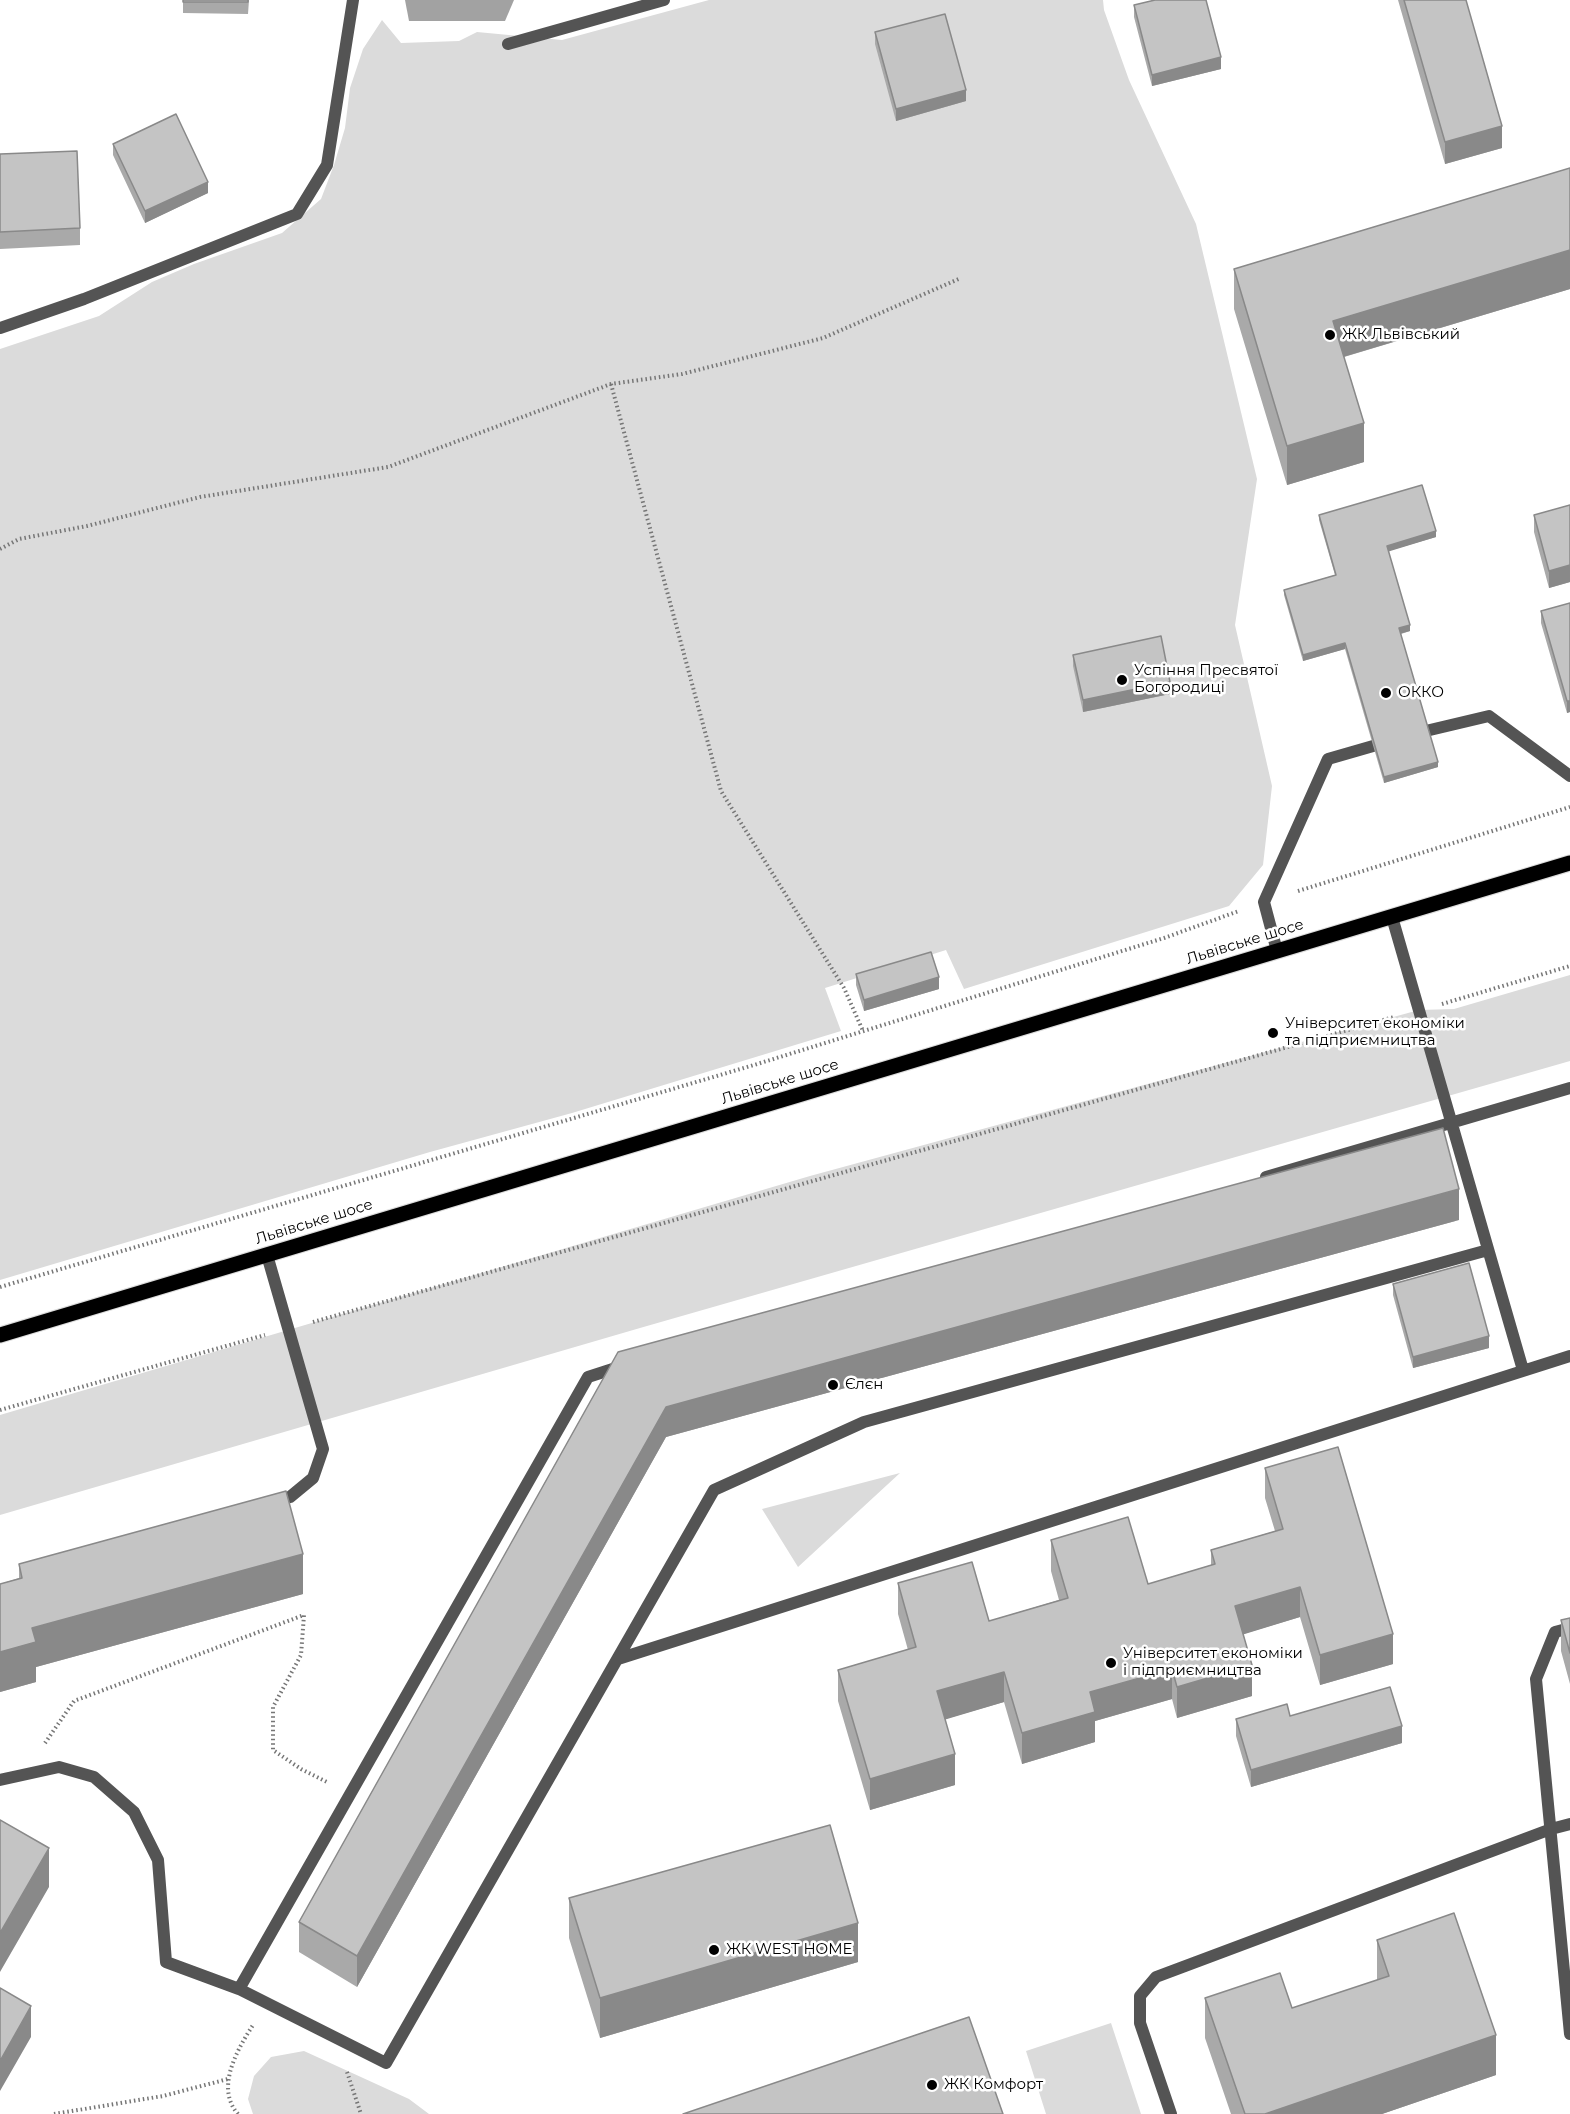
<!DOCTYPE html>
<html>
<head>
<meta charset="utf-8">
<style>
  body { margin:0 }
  canvas { display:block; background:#fff }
</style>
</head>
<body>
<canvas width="1570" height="2114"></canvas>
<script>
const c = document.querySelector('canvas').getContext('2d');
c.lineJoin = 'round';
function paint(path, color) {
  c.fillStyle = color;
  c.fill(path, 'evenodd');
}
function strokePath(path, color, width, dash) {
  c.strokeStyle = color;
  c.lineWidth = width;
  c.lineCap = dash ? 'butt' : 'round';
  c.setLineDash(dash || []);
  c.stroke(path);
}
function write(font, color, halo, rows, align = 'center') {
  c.font = font + ' Montserrat,sans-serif';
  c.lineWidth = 5;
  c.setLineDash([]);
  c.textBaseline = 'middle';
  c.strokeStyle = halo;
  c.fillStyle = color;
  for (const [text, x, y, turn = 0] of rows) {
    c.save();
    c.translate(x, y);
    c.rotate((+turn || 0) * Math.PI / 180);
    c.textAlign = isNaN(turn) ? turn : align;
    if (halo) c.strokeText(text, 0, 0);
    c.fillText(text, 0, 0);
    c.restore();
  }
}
const green = new Path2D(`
  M709,0H1103L1104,10L1129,80L1196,224L1257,479L1235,625L1272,786L1263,865L1229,906L964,989L946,950L825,988L841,1031L572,1113L430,1152L0,1280V349L99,316L152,282L194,264L282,233L321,199L334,165L345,128L350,88L363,49L382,20L401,43L459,41L477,32L562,40Z
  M1570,975V1061L640,1328L0,1515V1415L810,1176L1419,1010L1454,1009Z
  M900,1473L798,1567L762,1509Z
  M1111,2023L1141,2114H1046L1026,2051Z
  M304,2051L409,2099L429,2114H253L248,2099L254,2076L271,2057Z`);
const water = new Path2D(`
  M405,0H514L505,21H409Z`);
const path = new Path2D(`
  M611,384L721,791L844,988L863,1031
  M0,549L19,539L87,526L200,497L388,467L611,384L682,374L823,338L961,278
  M1298,891L1570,807
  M1442,1004L1570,966
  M0,1287L754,1065L1164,938L1239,911
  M313,1322L1394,1017
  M0,1410L265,1335
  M45,1743L74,1701L304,1615L301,1655L273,1707V1750L301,1769L329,1783
  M347,2072L361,2114
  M54,2114L163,2096L228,2079
  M238,2114C215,2088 237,2050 253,2025`);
const service = new Path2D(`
  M1413,734L1489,716L1570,776
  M1392,917L1523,1370
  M1277,951L1264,902L1328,759L1387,742
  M1266,1177L1570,1088
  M267,1255L323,1449L313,1478L290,1497L273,1502
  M622,1366L588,1377L239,1989L386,2063L714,1490L864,1422L1488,1250
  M1570,1628L1555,1632L1536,1679L1570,2034
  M618,1659L1570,1356
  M0,1780L59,1767L94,1777L134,1812L158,1860L166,1962L239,1989
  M1171,2114L1140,2023V1996L1156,1977L1551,1829L1570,1824`);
const minor = new Path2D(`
  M508,44L664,0
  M0,328L84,299L297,214L327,165L353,0`);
const primary = new Path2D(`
  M0,1335L1570,863`);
const wall = new Path2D(`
  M183,0H249L248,14L183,13Z
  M1398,0H1466L1502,148L1445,164Z
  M1134,5L1221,69L1152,86L1134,17Z
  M875,32L966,101L896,121L875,44Z
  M113,144L208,193L145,223L113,155Z
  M0,154L80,228V245L0,249Z
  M1570,168V289L1344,357L1364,462L1287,485L1234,309V269Z
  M1570,505V582L1549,588L1534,532V515Z
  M1319,515L1436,537L1388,551L1410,631L1401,634L1438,767L1384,783L1345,649L1303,661L1284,595V590L1335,575L1319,520Z
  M1570,603V712L1567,713L1541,623V611Z
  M1073,655L1170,694L1083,712L1073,666Z
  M856,974L939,989L864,1011L856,985Z
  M1459,1220L666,1437L357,1987L299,1952V1922L618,1352Z
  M1393,1284L1489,1348L1413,1368L1393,1295Z
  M1265,1468L1393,1664L1320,1685L1300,1617L1243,1634L1252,1696L1177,1718L1172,1699L1095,1721V1742L1022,1764L1004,1702L945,1719L955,1785L870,1810L838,1701V1670L908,1650L898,1614V1583L989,1621L1059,1600L1051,1571V1540L1148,1584L1211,1565V1550L1275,1531L1265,1498Z
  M19,1564L303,1594L36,1667V1682L0,1692V1584L19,1578Z
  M1570,1618V1684L1561,1651V1620Z
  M1290,1716L1402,1743L1251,1787L1236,1736V1719Z
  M569,1898L858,1962L600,2038L569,1938Z
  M1377,1940L1496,2075L1382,2114H1231L1205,2038V1998L1292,2008L1377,1980Z`);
const shadedWall = new Path2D(`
  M1221,57V69L1152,86V75Z
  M966,90V101L896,121V109Z
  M1502,126V148L1445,164V142Z
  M208,182V193L145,223V211Z
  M1570,250V289L1333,360V321Z
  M1364,423V462L1287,485V446Z
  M1436,531V537L1387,552V546Z
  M1570,565V582L1549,588V571Z
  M1410,625V631L1399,634V628Z
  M1345,643V649L1303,661V655Z
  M1170,682V694L1083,712V700Z
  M1567,701H1570V712L1567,713Z
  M1438,762V767L1384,783V777Z
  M939,977V989L864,1011V1000Z
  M1459,1189V1220L666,1437L357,1987V1956L666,1407Z
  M1489,1336V1348L1413,1368V1357Z
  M303,1554V1594L36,1667V1682L0,1692V1652L32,1628Z
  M1300,1587V1617L1235,1637V1606Z
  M1393,1634V1664L1320,1685V1655Z
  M1252,1665V1696L1177,1718V1687Z
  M1172,1669V1699L1095,1721V1742L1022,1764V1733L1090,1692Z
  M1004,1672V1702L937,1722V1691Z
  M1402,1726V1743L1251,1787V1770Z
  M955,1754V1785L870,1810V1779Z
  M49,1848V1887L0,1972V1933Z
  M858,1923V1962L600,2038V1998Z
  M31,2006V2037L0,2091V2061Z
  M1496,2035V2075L1382,2114H1265Z`);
const building = new Path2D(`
  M183,0H248V2H183Z
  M1155,0H1206L1221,57L1152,75L1134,5Z
  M1404,0H1466L1502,126L1445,142Z
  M945,14L966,90L896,109L875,32Z
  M176,114L208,182L145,211L113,144Z
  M77,151L80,228L0,232V154Z
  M1570,168V250L1333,321L1364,423L1287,446L1234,269Z
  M1422,485L1436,531L1387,546L1410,625L1399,628L1438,762L1384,777L1345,643L1303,655L1284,590L1336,575L1319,515Z
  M1570,505V565L1549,571L1534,515Z
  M1570,603V701H1567L1541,611Z
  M1161,636L1170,682L1083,700L1073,655Z
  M931,952L939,977L864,1000L856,974Z
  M1443,1128L1459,1189L666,1407L357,1956L299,1922L618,1352Z
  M1469,1263L1489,1336L1413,1357L1393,1284Z
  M1338,1447L1393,1634L1320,1655L1300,1587L1235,1606L1252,1665L1177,1687L1172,1669L1090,1692L1095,1712L1022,1733L1004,1672L937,1691L955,1754L870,1779L838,1670L916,1647L898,1583L972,1562L989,1621L1068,1598L1051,1540L1128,1517L1148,1584L1215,1564L1211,1550L1283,1529L1265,1468Z
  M286,1491L303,1554L32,1628L36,1642L0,1652V1584L22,1578L19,1564Z
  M1570,1618V1653L1561,1620Z
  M1390,1687L1402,1726L1251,1770L1236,1719L1287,1704L1290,1716Z
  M0,1820L49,1848L0,1933Z
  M830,1825L858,1923L600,1998L569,1898Z
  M1454,1913L1496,2035L1265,2114H1245L1205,1998L1280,1973L1292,2008L1389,1976L1377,1940Z
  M0,1988L31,2006L0,2061Z
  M969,2017L1003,2114H683Z`);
const markers = [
  [1330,335,6,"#000"],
  [1122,680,6,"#000"],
  [1386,693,6,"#000"],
  [1273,1033,6,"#000"],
  [833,1385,6,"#000"],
  [1111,1663,6,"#000"],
  [714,1950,6,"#000"],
  [932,2085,6,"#000"]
];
const poiNames = [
  ["ЖК Львівський",1342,335],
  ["Успіння Пресвятої",1134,671],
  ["Богородиці",1134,688],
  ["ОККО",1398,693],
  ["Університет економіки",1285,1024],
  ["та підприємництва",1285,1041],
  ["Єлєн",845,1385],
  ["Університет економіки",1123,1654],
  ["і підприємництва",1123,1671],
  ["ЖК WEST HOME",726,1950],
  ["ЖК Комфорт",944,2085]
];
const streetNames = [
  ["Львівське шосе",1245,942,-17],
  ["Львівське шосе",780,1082,-17],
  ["Львівське шосе",314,1222,-17]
];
paint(green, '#dbdbdb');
paint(water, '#a2a2a2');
strokePath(primary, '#dbdbdb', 17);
strokePath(path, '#767676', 4, [1.5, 3]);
strokePath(service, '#545454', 12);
strokePath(minor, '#545454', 12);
strokePath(primary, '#000', 15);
paint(wall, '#a9a9a9');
paint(shadedWall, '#898989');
paint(building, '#c4c4c4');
strokePath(building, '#898989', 1.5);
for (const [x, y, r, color] of markers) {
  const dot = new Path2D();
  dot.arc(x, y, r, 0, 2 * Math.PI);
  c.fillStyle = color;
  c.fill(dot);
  strokePath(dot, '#fff', 2);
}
write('15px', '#000', '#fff', poiNames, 'left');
write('15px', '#000', '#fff', streetNames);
</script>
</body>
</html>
